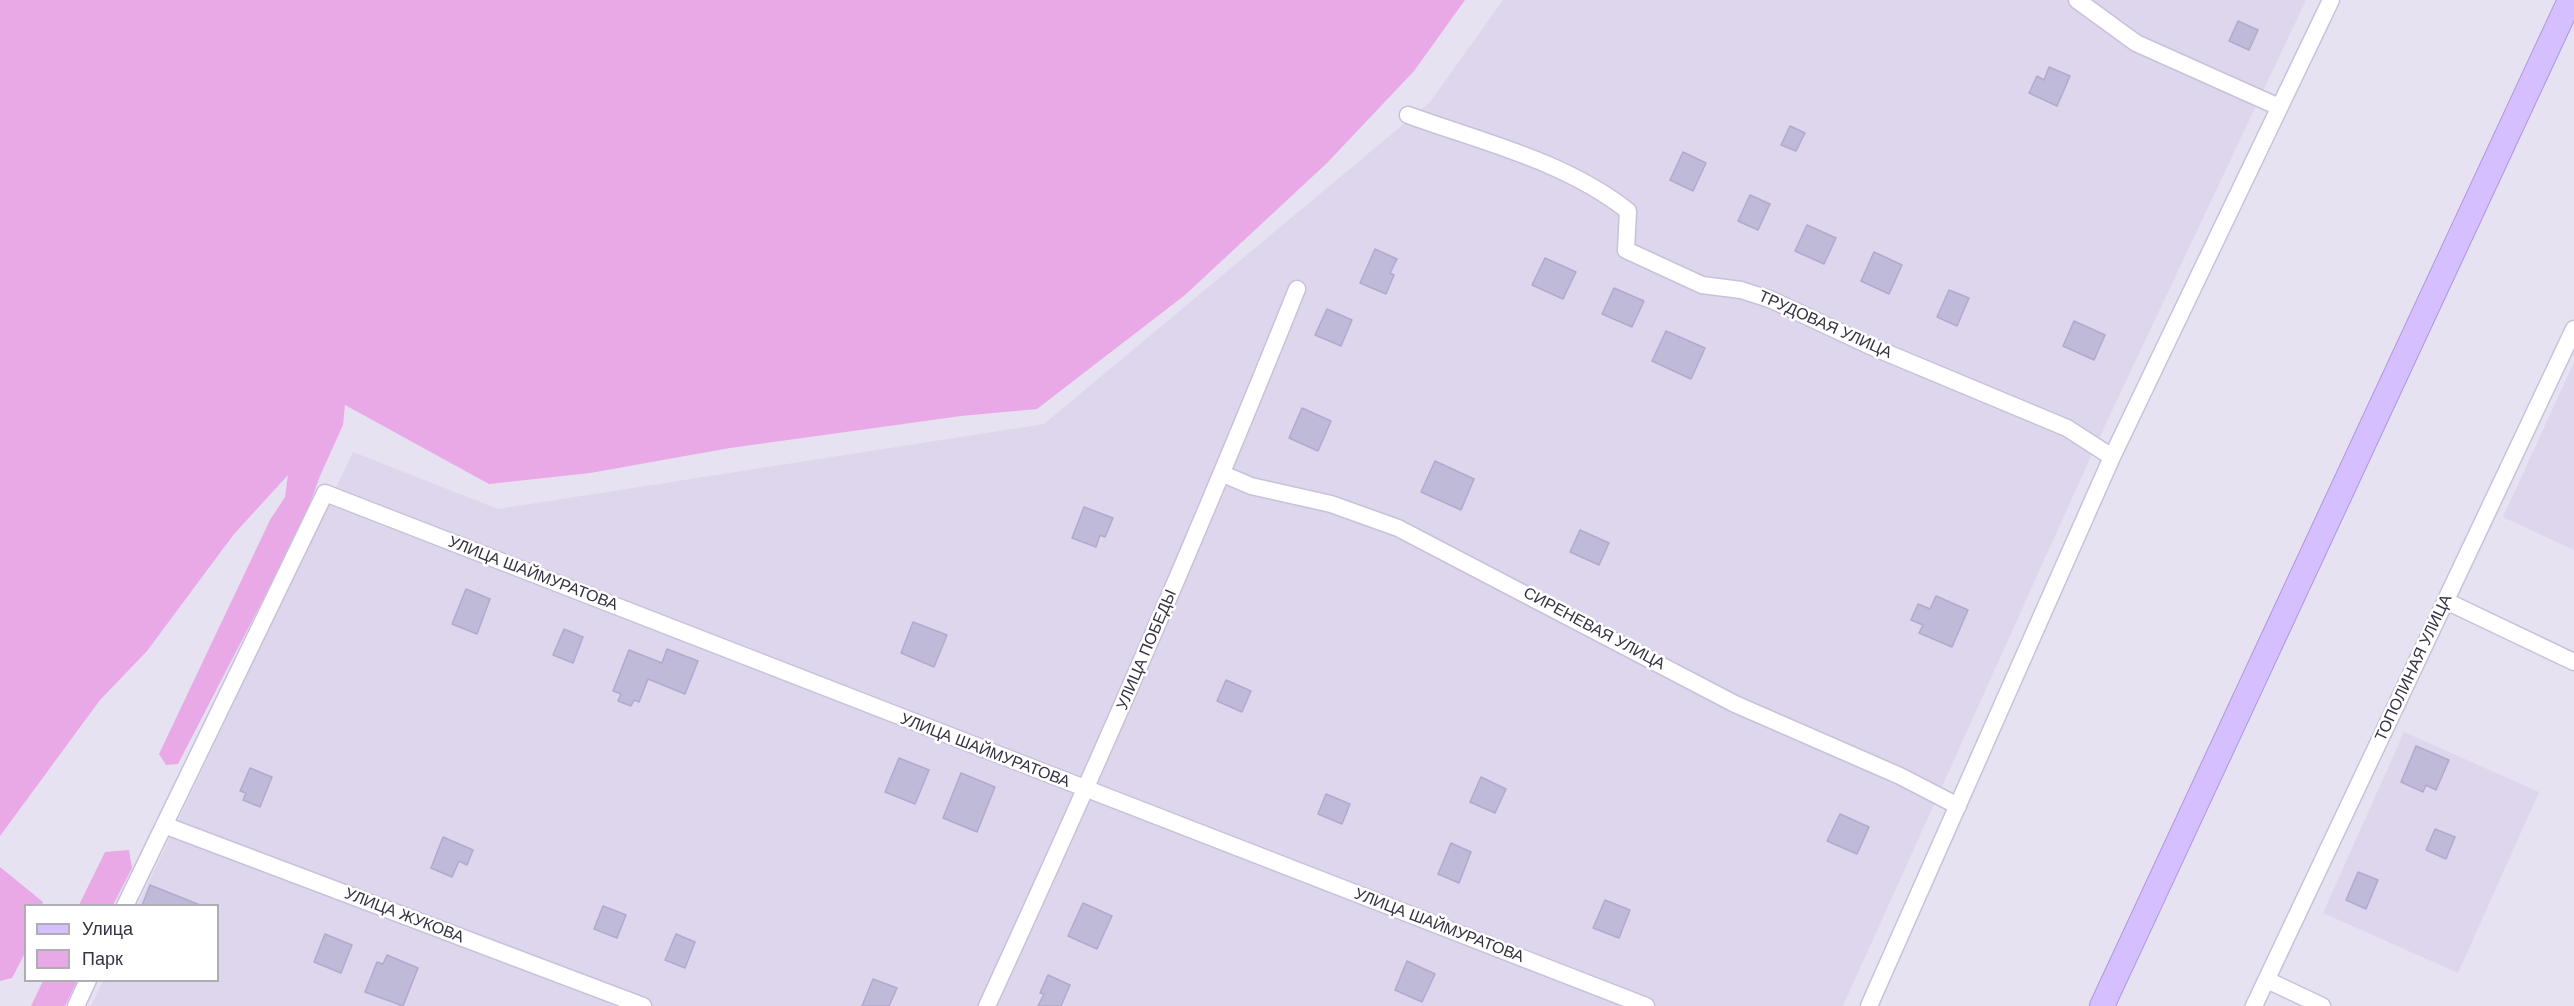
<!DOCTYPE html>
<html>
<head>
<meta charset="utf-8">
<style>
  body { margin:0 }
  #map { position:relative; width:2574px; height:1006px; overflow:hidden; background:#e6e2f2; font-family:Arial,sans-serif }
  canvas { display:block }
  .legend { position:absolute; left:24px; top:904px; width:195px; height:78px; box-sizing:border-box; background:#fff; border:2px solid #afadb4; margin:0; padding:8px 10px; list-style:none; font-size:18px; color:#363243 }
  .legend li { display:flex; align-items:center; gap:12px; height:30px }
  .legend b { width:30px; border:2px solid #afadb4 }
</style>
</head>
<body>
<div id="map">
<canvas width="2574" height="1006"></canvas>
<ul class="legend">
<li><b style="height:8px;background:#d5bfff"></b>Улица</li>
<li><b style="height:16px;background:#e9a8e6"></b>Парк</li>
</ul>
</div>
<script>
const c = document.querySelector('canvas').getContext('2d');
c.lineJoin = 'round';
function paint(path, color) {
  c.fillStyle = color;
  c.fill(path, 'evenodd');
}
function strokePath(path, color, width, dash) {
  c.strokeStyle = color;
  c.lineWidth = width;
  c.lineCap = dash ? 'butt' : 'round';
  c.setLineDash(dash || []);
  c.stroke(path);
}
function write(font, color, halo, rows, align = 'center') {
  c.font = font + ' Arial,sans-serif';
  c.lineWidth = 5;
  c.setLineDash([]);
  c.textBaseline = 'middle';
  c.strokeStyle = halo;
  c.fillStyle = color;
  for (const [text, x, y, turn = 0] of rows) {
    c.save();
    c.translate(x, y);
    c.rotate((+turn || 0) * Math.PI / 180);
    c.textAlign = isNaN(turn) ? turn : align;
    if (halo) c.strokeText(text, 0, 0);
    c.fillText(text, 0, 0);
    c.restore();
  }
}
const residential = new Path2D(`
  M1503,0H2306L2101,434L1843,1006H91L103,981L218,980V906L138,905L353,452L498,509L1044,424L1430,102Z
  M2574,362V550L2503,517Z
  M2404,732L2539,792L2458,973L2323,913Z`);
const green = new Path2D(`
  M0,0H1465L1414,71L1327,163L1185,295L1037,409L961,416L730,448L590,473L489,484L345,405L343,425L320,476L303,522L178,764L166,765L159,754L270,520L285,497L288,475L234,534L147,651L100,700L0,836Z
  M129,850L132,868L113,905H79L105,852Z
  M0,867L43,902L42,905L26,906L25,953L12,978L0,981Z
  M43,981V980L77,981L65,1006H31Z`);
const building = new Path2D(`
  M2238,21L2258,30L2249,50L2229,41Z
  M2049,67L2070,76L2057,106L2029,93L2037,76L2044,80Z
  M1790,126L1805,133L1796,151L1781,145Z
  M1683,152L1706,163L1693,191L1670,180Z
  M1750,195L1770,204L1758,230L1738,221Z
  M1807,225L1836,238L1824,264L1795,251Z
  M1375,249L1397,259L1390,273L1394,275L1386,294L1360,283Z
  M1874,252L1902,265L1889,294L1861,281Z
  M1545,258L1576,272L1563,299L1532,285Z
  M1614,288L1644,301L1632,327L1602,314Z
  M1949,290L1969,298L1957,326L1937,317Z
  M1327,309L1352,320L1341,346L1315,335Z
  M2074,321L2105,335L2094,360L2063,346Z
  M1666,331L1705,348L1691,379L1652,361Z
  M1302,408L1331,421L1318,451L1289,438Z
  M1435,461L1474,479L1461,510L1421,492Z
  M1084,507L1113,518L1105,537L1100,535L1096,547L1072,538Z
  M1580,530L1609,543L1599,565L1570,552Z
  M466,589L490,599L477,634L452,624Z
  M1936,596L1968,610L1952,647L1919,633L1923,625L1911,620L1918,604L1930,609Z
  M913,622L947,635L934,667L901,653Z
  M564,629L583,637L573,663L553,655Z
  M667,649L698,661L685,694L648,679L639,702L634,700L631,706L618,701L621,694L613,691L629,650L662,663Z
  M1226,680L1251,691L1242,712L1217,701Z
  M2416,746L2449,760L2436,790L2426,785L2423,792L2401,782Z
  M899,758L929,770L915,804L885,792Z
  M250,768L272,777L260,807L243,800L246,793L240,791Z
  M961,773L995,787L977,832L943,818Z
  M1481,777L1506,789L1495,813L1470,802Z
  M1326,794L1350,804L1342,824L1318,814Z
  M1840,814L1869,827L1857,854L1827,841Z
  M2435,829L2455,837L2446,859L2426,850Z
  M443,837L473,850L467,865L459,861L452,877L431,868Z
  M1451,843L1471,852L1459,883L1438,874Z
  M2358,872L2378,880L2366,909L2346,900Z
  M150,885L200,905L199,906H142Z
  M1605,900L1630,910L1619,938L1593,928Z
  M1083,903L1112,916L1097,949L1068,936Z
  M603,906L626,915L617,938L594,929Z
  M325,934L352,945L341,973L314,962Z
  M676,934L695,942L685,968L665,960Z
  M387,955L418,968L403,1006L365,992L377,962L383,964Z
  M1407,961L1435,974L1422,1002L1395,990Z
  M1048,975L1070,985L1061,1006H1038L1044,994L1040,993Z
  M873,979L897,988L889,1006H862Z`);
const minor = new Path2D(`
  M2077,0L2136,43L2279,107
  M1408,115C1482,142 1565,161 1628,211L1626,250L1702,285L1741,290L1772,300L1868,345L2067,428L2112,457
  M1223,474L1251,486L1331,504L1398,528L1735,704L1900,776L1958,806
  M2446,601L2574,662
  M164,825L643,1006
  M125,906L325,493L1646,1006
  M2267,980L2322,1006
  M76,1006L88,980
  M987,1006C1096,769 1200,531 1297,289
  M1869,1006L2112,457L2331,0
  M2254,1006L2574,329`);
const secondary = new Path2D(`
  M2102,1006L2570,0`);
const streetNames = [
  ["ТРУДОВАЯ УЛИЦА",1825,325,24],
  ["УЛИЦА ШАЙМУРАТОВА",533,574,21],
  ["СИРЕНЕВАЯ УЛИЦА",1594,629,28],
  ["УЛИЦА ПОБЕДЫ",1147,650,-67],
  ["ТОПОЛИНАЯ УЛИЦА",2414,668,-65],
  ["УЛИЦА ШАЙМУРАТОВА",985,751,21],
  ["УЛИЦА ЖУКОВА",404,916,21],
  ["УЛИЦА ШАЙМУРАТОВА",1439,926,21]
];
paint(residential, '#ddd6ed');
paint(green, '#e9a8e6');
paint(building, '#bfbad7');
strokePath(building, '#b1aacf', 1.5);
strokePath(minor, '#c8c1db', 19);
strokePath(secondary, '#af97e1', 26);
strokePath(minor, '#fff', 16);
strokePath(secondary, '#d5bfff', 24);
write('16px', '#363243', '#fff', streetNames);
</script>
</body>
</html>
